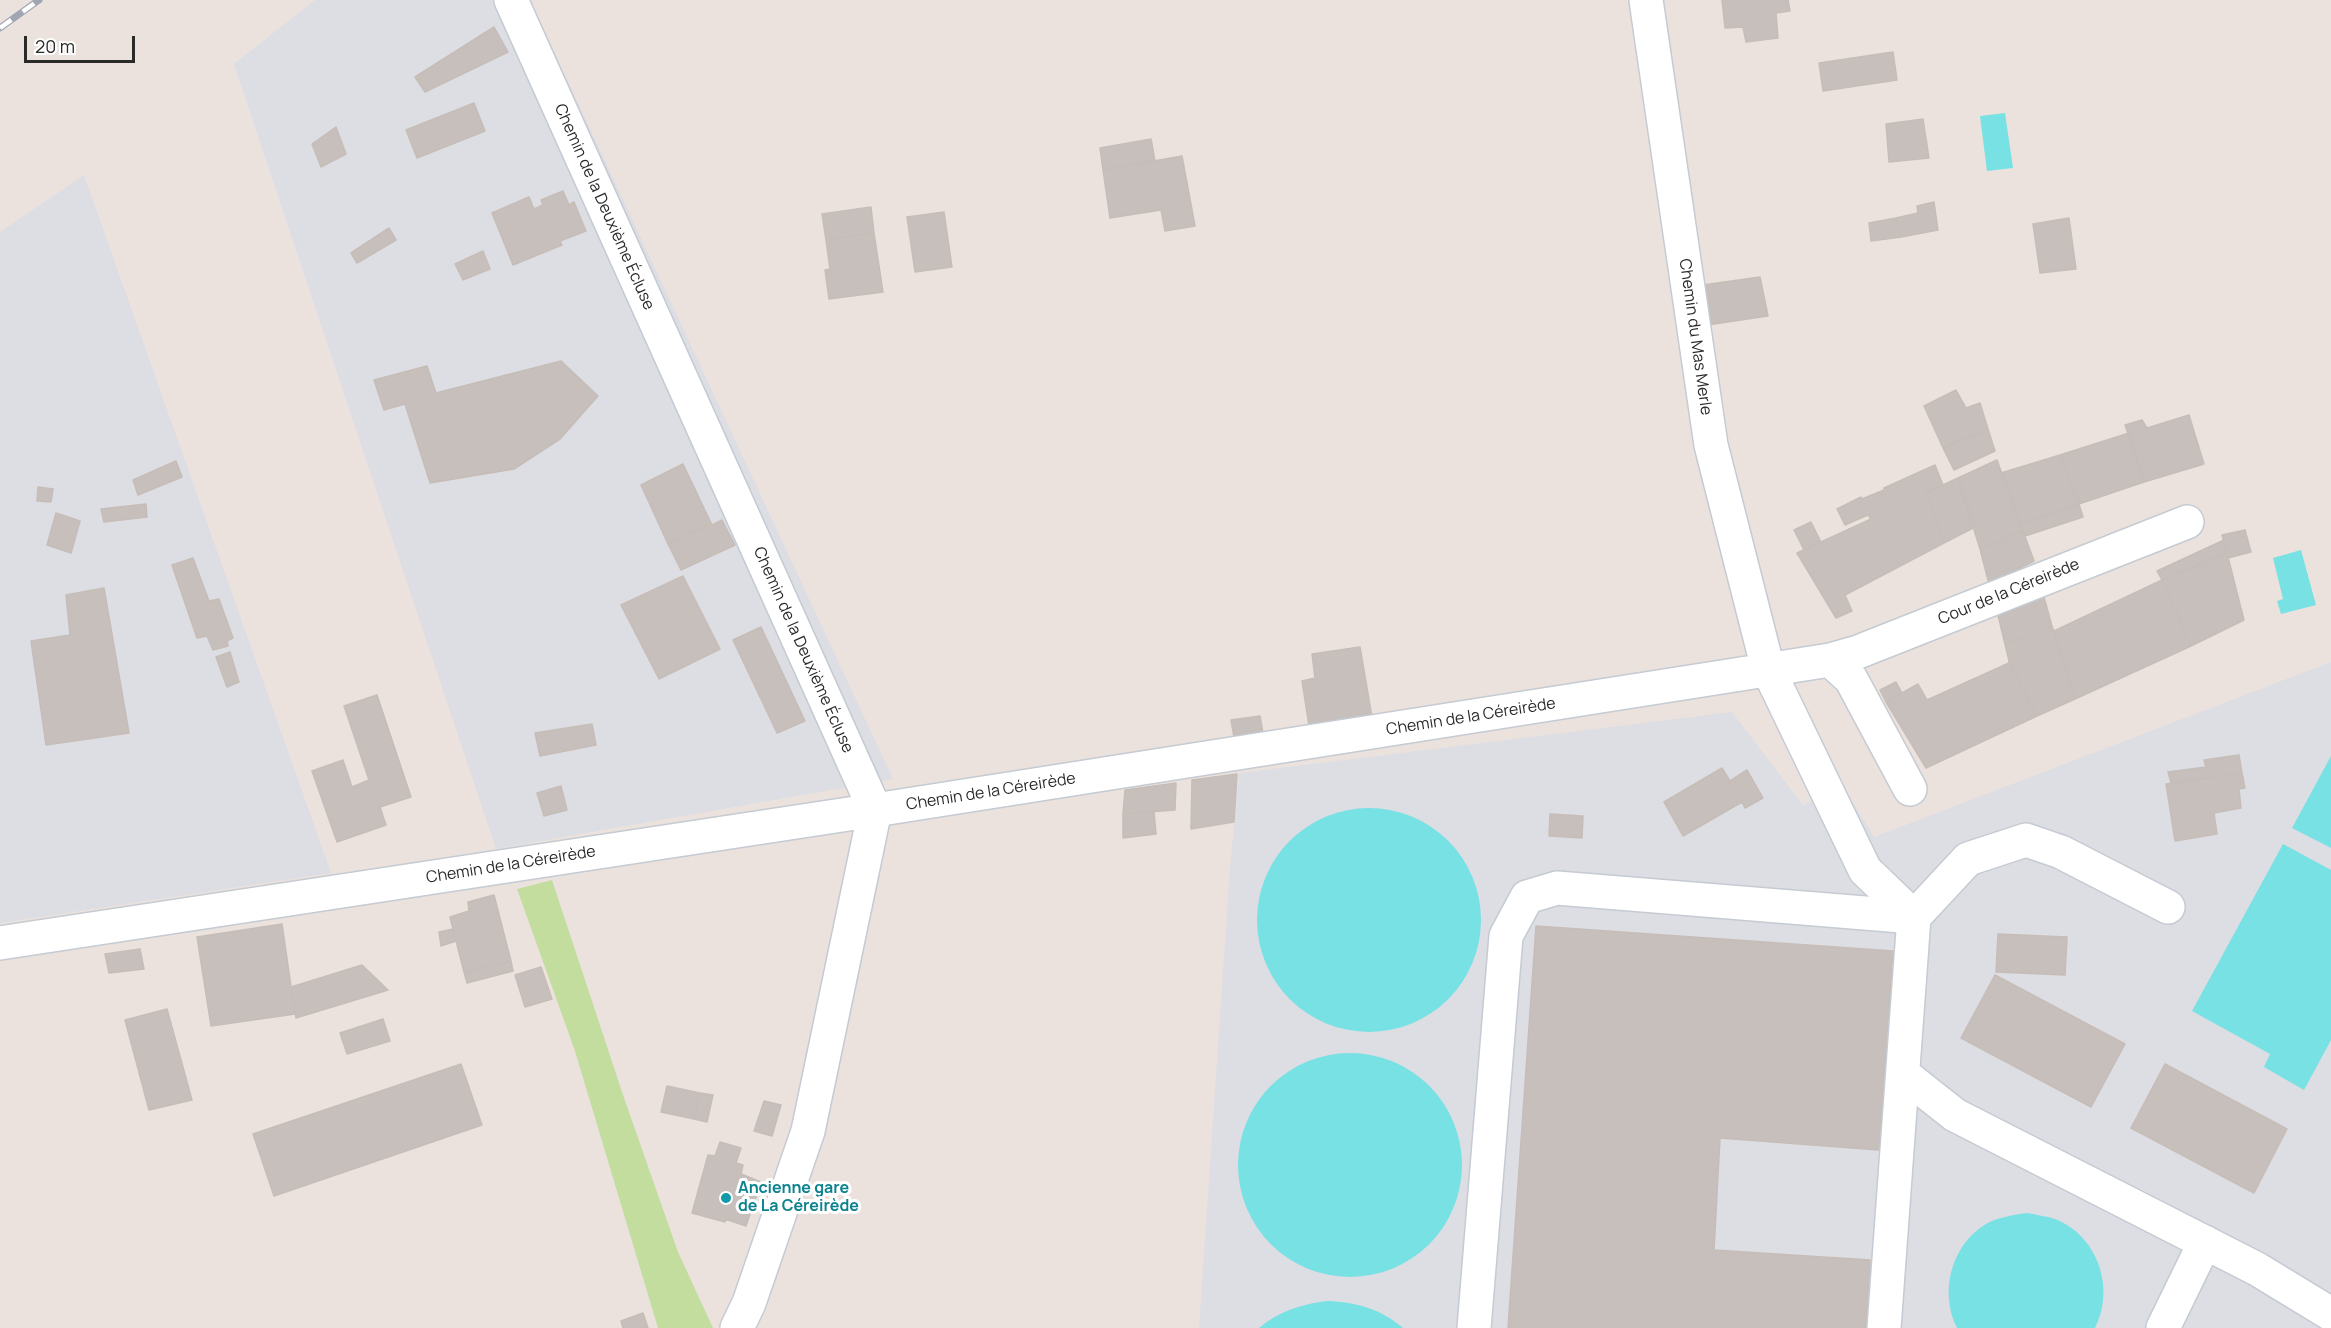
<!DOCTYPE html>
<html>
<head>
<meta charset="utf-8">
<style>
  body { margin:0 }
  #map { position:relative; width:2331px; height:1328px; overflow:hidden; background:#ebe2dd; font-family:Manrope,sans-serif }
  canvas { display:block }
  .scale { position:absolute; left:24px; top:36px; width:111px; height:27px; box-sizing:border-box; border:3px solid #2a2a2a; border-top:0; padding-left:8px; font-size:18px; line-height:21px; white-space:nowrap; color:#2a2a2a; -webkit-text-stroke:4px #fff; paint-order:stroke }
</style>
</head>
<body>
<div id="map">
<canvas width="2331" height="1328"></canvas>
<div class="scale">20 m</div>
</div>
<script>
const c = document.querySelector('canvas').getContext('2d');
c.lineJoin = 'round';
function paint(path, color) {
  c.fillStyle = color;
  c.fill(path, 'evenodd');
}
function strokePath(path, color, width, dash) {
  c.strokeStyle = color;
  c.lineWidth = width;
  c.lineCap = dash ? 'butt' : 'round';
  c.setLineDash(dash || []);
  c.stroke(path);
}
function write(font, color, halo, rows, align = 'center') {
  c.font = font + ' Manrope,sans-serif';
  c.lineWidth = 6;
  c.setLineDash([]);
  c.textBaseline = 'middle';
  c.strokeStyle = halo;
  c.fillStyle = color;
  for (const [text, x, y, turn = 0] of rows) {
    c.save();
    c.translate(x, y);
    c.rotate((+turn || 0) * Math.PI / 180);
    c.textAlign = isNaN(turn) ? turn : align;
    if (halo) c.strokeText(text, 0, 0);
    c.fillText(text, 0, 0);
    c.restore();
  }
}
const industrial = new Path2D(`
  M315,0H530L893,779L496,849L234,64Z
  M84,175L331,873L0,923V232Z
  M2331,662V1328H1199L1230,868L1239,773L1732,712L1803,805L1843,786L1874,837Z`);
const green = new Path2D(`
  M552,880L624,1098L678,1252L713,1328H658L575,1051L517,889Z`);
const water = new Path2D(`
  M2005,113L2013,168L1987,171L1980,116Z
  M2301,550L2316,605L2281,614L2277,601L2283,599L2273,558Z
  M2331,756V848L2292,828Z
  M1257 920a112 112 0 1 1 224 0a112 112 0 1 1-224 0Z
  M2283,844L2331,870V1040L2304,1090L2264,1067L2270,1054L2192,1011Z
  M1238 1165a112 112 0 1 1 224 0a112 112 0 1 1-224 0Z
  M2027,1213C2036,1215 2046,1216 2055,1219C2097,1235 2116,1288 2095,1328H1957C1939,1292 1951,1245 1986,1224C1999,1217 2013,1215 2027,1213Z
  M1328,1301C1356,1302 1381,1309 1403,1328H1259C1279,1311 1302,1304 1328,1301Z`);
const building = new Path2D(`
  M1722,0H1788L1790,11L1776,13L1778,38L1746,42L1743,27L1725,28Z
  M494,27L508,52L425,92L415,77Z
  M1893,52L1897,80L1823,91L1819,63Z
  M474,103L485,131L417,158L406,130Z
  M1923,119L1929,158L1889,162L1886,124Z
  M336,127L346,154L321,167L312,144Z
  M1151,139L1155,161L1103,170L1100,148Z
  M1182,156L1195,226L1165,231L1161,210L1110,218L1103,170Z
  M563,191L569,205L574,202L586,231L560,241L562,245L513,265L492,213L529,197L534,209L543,205L541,200Z
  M1934,202L1938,230L1901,237L1896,218L1918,213L1917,206Z
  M871,207L874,233L826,240L822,214Z
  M944,212L952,267L915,272L907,217Z
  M1896,218L1901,237L1871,241L1869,223Z
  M2069,218L2076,269L2040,273L2033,224Z
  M389,228L396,240L357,263L351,253Z
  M874,233L883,292L829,299L825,270L830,269L826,240Z
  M483,251L490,269L463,280L455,264Z
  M1760,277L1768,316L1707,325L1703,285Z
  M561,361L598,396L560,439L514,469L430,483L405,404L384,410L374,380L427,366L436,393Z
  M1956,390L1966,408L1980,403L1988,429L1943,448L1924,406Z
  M2189,415L2204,464L2144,482L2125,425L2142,420L2147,428Z
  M1988,429L1995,451L1954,470L1943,448Z
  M2129,433L2144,482L2079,504L2060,455Z
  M2060,455L2079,504L2020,524L2001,473Z
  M1997,460L2023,531L1980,549L1958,478Z
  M176,461L182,477L138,495L133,480Z
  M683,464L711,523L668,544L641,485Z
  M1935,465L1943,485L1926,493L1944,543L1845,595L1852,611L1836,618L1797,553L1871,519L1868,515L1845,525L1837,509L1861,497L1862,499L1884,490V488Z
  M1958,478L1975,527L1944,543L1926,493Z
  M38,487L53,489L51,502L37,501Z
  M146,504L147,517L104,522L101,509Z
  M2079,504L2083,517L2025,536L2020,524Z
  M56,513L80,521L71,553L47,545Z
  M722,520L735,545L681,570L668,544L711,523L712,525Z
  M1811,522L1821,542L1804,550L1794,530Z
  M2245,530L2251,552L2228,558L2222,535Z
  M2023,531L2034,561L1989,584L1980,549Z
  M2224,540L2227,553L2162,580L2157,571Z
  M2227,553L2244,620L2191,646L2162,580Z
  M193,558L209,601L219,599L233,638L227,641L228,646L213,650L207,636L197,638L172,565Z
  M683,576L720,649L659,679L621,605Z
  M2162,580L2191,646L2075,699L2054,631Z
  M104,588L129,733L46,745L31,641L70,635L66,595Z
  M2042,590L2052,626L2005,644L1997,611Z
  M2052,626L2075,699L2037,716L2009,661L2005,644Z
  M761,627L805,721L777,733L733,640Z
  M1360,647L1373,723L1310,732L1302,681L1315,678L1312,654Z
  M230,652L239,682L227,687L216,657Z
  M2009,661L2037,716L1926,768L1886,702L1918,684L1927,700L2009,663Z
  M1896,682L1902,693L1886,702L1880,690Z
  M377,695L411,797L380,807L386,825L337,842L312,771L343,760L352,787L369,780L344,706Z
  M1260,716L1264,739L1235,743L1231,720Z
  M592,724L596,745L540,756L535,733Z
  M2239,755L2242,773L2171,783L2168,772L2206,767L2204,760Z
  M1722,768L1730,781L1747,770L1763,798L1745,808L1742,802L1683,836L1664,802Z
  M2242,773L2245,788L2239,789L2241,808L2214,813L2217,834L2175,841L2166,784Z
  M1237,774L1234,822L1191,829L1192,780Z
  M1176,783L1175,810L1123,814L1125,790Z
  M561,786L567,810L544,816L537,793Z
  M1154,812L1156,834L1123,838V814Z
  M1550,814L1583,816L1582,838L1549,836Z
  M494,895L511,961L464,972L450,917L469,911L468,902Z
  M282,924L295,1014L211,1026L197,937Z
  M1536,926L1893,951L1879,1150L1720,1138L1714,1250L1870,1260L1866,1328H1508Z
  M453,929L456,941L441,946L439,932Z
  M1998,934L2067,937L2065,975L1996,972Z
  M140,949L144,969L109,973L105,954Z
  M511,961L513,971L467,983L464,972Z
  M362,965L388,990L296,1018L291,987Z
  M541,967L552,999L525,1007L515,975Z
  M1995,975L2125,1044L2091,1107L1961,1038Z
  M167,1009L192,1100L149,1110L125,1020Z
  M383,1019L390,1041L347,1054L340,1033Z
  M461,1064L482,1125L274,1196L253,1134Z
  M2165,1064L2287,1129L2254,1193L2131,1128Z
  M667,1086L700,1093L694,1119L661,1112Z
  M700,1093L713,1095L707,1122L694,1119Z
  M764,1101L781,1105L772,1136L754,1131Z
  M720,1142L741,1148L736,1163L743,1165L741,1174L761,1182L746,1226L725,1219V1222L692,1213L708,1155L715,1156Z
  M643,1313L648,1328H623L621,1321Z`);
const minor = new Path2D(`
  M511,0L875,810L808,1131L749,1303L737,1328
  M1646,0L1711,445L1768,669L1865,870L1914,917L1884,1328
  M1830,660L1858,652L2187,522
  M0,943L875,810L1830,660L1851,679L1910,789
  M1903,1074L1955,1115L2257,1269L2331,1314
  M1474,1328L1506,936L1527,897L1557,888L1914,917L1968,859L2026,840L2061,852L2168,907
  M2163,1328L2205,1242`);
const rail = new Path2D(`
  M0,28L39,0`);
const markers = [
  [726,1198,6,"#0f9aa8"]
];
const streetNames = [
  ["Chemin de la Deuxième Écluse",604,207,66],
  ["Chemin du Mas Merle",1695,337,82],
  ["Cour de la Céreirède",2009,592,-22],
  ["Chemin de la Deuxième Écluse",803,650,66],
  ["Chemin de la Céreirède",1471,717,-9],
  ["Chemin de la Céreirède",991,792,-9],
  ["Chemin de la Céreirède",511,865,-9]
];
const cultureNames = [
  ["Ancienne gare",738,1189],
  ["de La Céreirède",738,1207]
];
paint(industrial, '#dddde4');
paint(green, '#c2dd9e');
paint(water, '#78e1e4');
paint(building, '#c6bfbc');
strokePath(building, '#c6bdb7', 1.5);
strokePath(minor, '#c5cbd2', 36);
strokePath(minor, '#fff', 33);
strokePath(rail, '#a0a7b3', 7);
strokePath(rail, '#fff', 4.5, [14]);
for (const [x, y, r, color] of markers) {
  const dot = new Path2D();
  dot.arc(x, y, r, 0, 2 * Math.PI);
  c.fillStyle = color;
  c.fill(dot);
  strokePath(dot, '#fff', 2);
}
write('16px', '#2a2a2a', '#fff', streetNames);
write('bold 16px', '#0d838f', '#fff', cultureNames, 'left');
</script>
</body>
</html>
